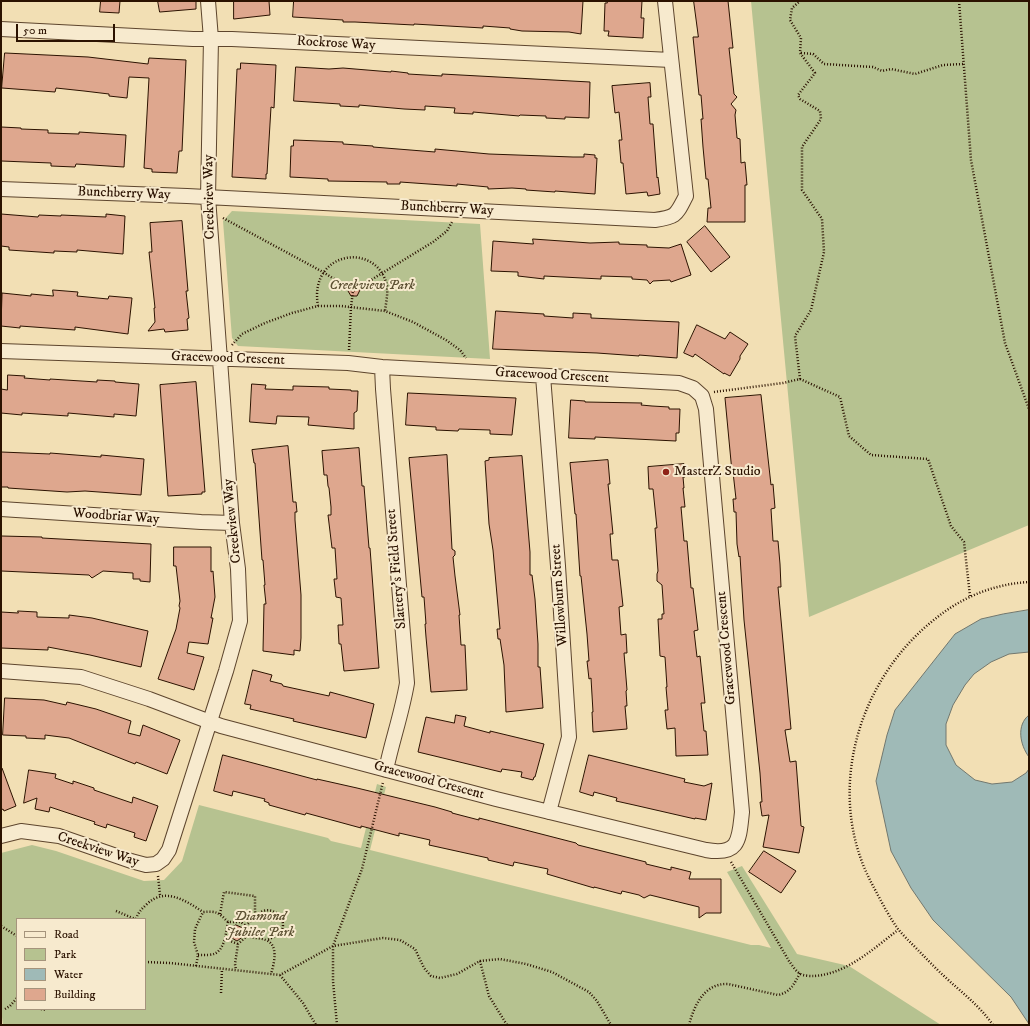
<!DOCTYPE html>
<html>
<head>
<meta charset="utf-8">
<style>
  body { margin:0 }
  #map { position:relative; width:1030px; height:1026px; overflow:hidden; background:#f2dfb4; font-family:"IM FELL DW Pica",serif }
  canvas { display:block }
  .frame { position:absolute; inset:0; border:2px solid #2b1200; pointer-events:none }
  .legend { position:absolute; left:16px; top:918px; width:130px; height:92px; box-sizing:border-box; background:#f7eace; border:1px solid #a5947c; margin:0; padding:5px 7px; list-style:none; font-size:12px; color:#2b1200 }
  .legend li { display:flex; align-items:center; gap:8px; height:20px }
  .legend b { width:20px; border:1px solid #a5947c }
  .scale { position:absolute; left:16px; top:24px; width:99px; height:18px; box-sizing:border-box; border:2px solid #2b1200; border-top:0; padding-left:5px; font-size:12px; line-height:14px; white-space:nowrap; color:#2b1200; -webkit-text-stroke:3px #f7eace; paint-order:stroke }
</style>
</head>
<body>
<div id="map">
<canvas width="1030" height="1026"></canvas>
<div class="frame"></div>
<ul class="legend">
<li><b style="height:5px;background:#f7eace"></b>Road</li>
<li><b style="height:11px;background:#b6c290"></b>Park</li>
<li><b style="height:11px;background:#9fbab7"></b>Water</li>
<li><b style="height:11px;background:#dea78e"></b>Building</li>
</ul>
<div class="scale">50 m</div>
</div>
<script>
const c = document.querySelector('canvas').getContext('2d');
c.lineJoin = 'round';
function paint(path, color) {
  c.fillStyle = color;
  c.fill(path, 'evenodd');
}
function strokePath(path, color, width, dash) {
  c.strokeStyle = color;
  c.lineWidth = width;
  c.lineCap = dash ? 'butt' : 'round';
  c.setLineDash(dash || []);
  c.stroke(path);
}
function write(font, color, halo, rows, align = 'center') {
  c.font = font + ' "IM FELL DW Pica",serif';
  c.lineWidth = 4;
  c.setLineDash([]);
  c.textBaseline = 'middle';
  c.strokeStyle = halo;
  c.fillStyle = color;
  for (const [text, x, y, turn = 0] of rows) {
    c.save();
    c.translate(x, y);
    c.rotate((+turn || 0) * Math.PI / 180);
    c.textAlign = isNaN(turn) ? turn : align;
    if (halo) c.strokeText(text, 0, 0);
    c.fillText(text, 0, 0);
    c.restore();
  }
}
const green = new Path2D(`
  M751,1H1029V525L809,617Z
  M232,211L480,224L490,359L238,346L232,338L223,221Z
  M377,784L386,787L370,850L751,945H759L771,948L727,872L742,866L797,954L849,966L941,1025H3L1,1009V853L32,845L56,851L144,881L164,880L182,861L199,805L328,838L331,841L361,848ZM17,919H145V1009H17Z`);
const water = new Path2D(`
  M1029,610V652L1009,654L991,662L974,674L965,685L953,705L946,724V745L956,765L975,780L992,784L1012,782L1026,773L1029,769V1024L1011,997L933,920L911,888L891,851L876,781L887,735L895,710L955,634L981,619L1003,614Z
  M1029,715V757C1020,745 1016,725 1029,715Z`);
const building = new Path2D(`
  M101,1H120L119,13L100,12Z
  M158,1H196V9L160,12Z
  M234,1H269L270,15L234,19Z
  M294,1H583L581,34L569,32L522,31L510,29V28L483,26V28L414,24V25L355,22H343V20L293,17Z
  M607,1H642L641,18H644L643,38L608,36L609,31H604L605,3H607Z
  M694,1H728L733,48H729L734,94L737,97L731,104L736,110L735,115L737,138L740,139L741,163L745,162L747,185H745V222H707L708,208H711L708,179H706L703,147L701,119H703L701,95H699L693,37H698Z
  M5,53L88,57L148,64L149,58L186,60L182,151H179L177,173L152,172V169L144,168L149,78L129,77L127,98L109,96V94L84,91L56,88L55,92L2,88Z
  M241,63L276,65L274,108L271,107L267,174H266V179L232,177L237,69H240Z
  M296,67L329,69L343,68L391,72V71L408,73V74L442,76V74L590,82L589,118L565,117V119L546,118V116L520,115L519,116L473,112V114L454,113L455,108L425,106V110L404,109L359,105V107L340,106V104L294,101Z
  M650,83L651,97H648L650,124H653L657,178L658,177L660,194L648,196L647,192L626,194L623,163H621L619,140H622L619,112L615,113L612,86Z
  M1,127L21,128V129L48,130V133L79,134V132L126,135L124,167L76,164L75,167L51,166V163L1,161Z
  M294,140L343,142V144L373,146V147L435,152V149L489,154L573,157H584V154L595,155V158H597L595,194L555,191V192L526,190V189L512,188L488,189V187L457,184V186L400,182V184H387V182L328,181V179L290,177L291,146H293Z
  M1,214L38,217L39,215L61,216V215L106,217V214L125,216L123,254L77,250V252L54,251V253L9,250V247L1,246Z
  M182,221L188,291H186L189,318L187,319L188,330L165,332L164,329L148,331L155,322L154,308H155L149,252H152L150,223Z
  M705,226L730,257L711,272L687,242Z
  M533,239L590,243L619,242V244L647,245V247L669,248L681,244L691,275L671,282L670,280L653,281L650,284L647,280L632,279V277L601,276V279L544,276V279L518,276V272L491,271L493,241L533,244Z
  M357,285L360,290L357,296H351L348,291L351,286Z
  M53,290L78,292L77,296L108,299L109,296L132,298L128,334L75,327V330L20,326V328L1,326L2,293L31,296V294L53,296Z
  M496,311L544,314V316L573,318V313L591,314V318L679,322L677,358L639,355V356L597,353L493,349Z
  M697,325L725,339L730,332L748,344L740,356V359L730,376L724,373V374L695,354L693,357L684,353Z
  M8,375L25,376L24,378L50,380V379L97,382V380L115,381V382L139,384L136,416L114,414V417L68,413V416L22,413V415L1,413V389L7,390Z
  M196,382L205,492H202V494L168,496L160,385Z
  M252,384L266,385L265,389L293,390V386L329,387V389L351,390V391H358L357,411L354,413V429L308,425L309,417L277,416L276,424L250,422Z
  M408,393L516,398L512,435L490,434V430L459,429L458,431L436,430V427L406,425Z
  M761,395L771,485L773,484L775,508L771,509L773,541H778L780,564L781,587H778L791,729L785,730L790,762L796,761L801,826L804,827L799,853L763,847L769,815L762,816L760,802H762L760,773L744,620L740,556L739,557L737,544L736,512H734L733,499H736L733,472H732L725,398Z
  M571,400L585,401V402L642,403L641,405L652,406L669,407V409H680L679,433H676V441L595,437V439L569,438Z
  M288,446L293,502H296L297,512H295V520L301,595V638L300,651L294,650V655L263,651L264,604H266L264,585H265L263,560H262L255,463H254L252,450Z
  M359,448L362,486H364L369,548H370L379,668L344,671L341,644H339L338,625H343L341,598L336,597L334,579H337L335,548H332L328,515H331V507L329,488L328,486L327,475H324L322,451Z
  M1,452L50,454V453L101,457V455L144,459L141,495L85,491L67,492L8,488V487H1Z
  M447,455L452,549L455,551V555L453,557L455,576L460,615H459L461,645H465L467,690L431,692L426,637L425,624H426L424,597H422L409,458Z
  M522,456L530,552V575H532L535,599L538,644V667H540L543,708L506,712L504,665L500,639H498L497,629H500L493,550L489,524L485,461L489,460V458Z
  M608,460L610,484H608L613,534H610L612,560H618L623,606L619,607L621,635L626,634L627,653H624L627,690L626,691L627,706H625L627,729L593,732L592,712H593L591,678L589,679L587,661H589L587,634L581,576H580L576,514H575L570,463Z
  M684,464L685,477H683L684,488H683L685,507H681L684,541H687L691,588H693L698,630L694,631L697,657L700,656L705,703H701L704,731H706L708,755L676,756L675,728L667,729L665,710H668L666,687H667L665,657L660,656L659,638L658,619H662V614H664L662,585L657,581V574L658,571L655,528H657L653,489H649L648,467Z
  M1,536L42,537V538L151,544L150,582L140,581V579H133V573L103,571L92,578L89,575L1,571Z
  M174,547H211V572L213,571L215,597L211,618H213L208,644L189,642L187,653L204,657L194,690L158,679L176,629L180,608L179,606L180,601L176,566H174Z
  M18,611L37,612V617L69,618V615L92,618L148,631L141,667L90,655L48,647V650L1,648V612L18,613Z
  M253,670L272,675L270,681L282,684L283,686L329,696L330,692L374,704L366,738L293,721L294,719L250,709L251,705L245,704Z
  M5,698L44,700L66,705L67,702L96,709L131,721L128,733L140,736L143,725L180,740L167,774L136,762L135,764L69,738L45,735V739L26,738V736L3,735Z
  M456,715L466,717L464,726L490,733V731L544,744L535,777H534L533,780L521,777L522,772L502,769L501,772L418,752L426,717L454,723Z
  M223,755L317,780V779L357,788L435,807L452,812V813L479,820V818L576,843L578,845L646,862V864L671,870V867L691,872L689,879H721V913H706L699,918V907L650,895L644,898L639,895L622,891L621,894L594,887V888L547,874L548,869L514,862L513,866L488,860V858L429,845L430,840L399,833V836L361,826V828L306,813L305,815L269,805V803L264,801L265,799L233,791L232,796L214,791Z
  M589,755L685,779L684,782L704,786L712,783L706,820L695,818V819L634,805L616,801L617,798L594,792L593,796L580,792Z
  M1,768H2L16,806L4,811L3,809L1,810Z
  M29,770L56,774L55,778L73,784V781L94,788V790L132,803L133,797L158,806L146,841L134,837L135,833L107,824L106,828L94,824L95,822L50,807L49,812L35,809L37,798L24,803Z
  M764,851L796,871L781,893L749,872Z
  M236,925L243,928L244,936L237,941L230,937V929Z`);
const path = new Path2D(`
  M959,1L971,160L1005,343L1029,409
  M801,53L813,54L824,64L873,67L882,71L891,69L915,74L943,65L963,64
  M223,218L323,272L353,291L433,242L447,231L452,222
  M318,306C308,250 378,241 387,286C388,294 386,303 385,311
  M232,345L242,334L265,323L292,313L318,306H341L385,311L413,322L446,340L460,350L466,358
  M349,350L351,307L353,291
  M800,379L840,397L849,436L871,455L928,459L951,526L964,542L970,596
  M714,392L783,383L800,379L795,336L811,310L824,252L822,219L802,190V147L821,119L820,111L800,99L798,95L815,73L800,53L801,38L790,20L792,8L800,1
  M731,862L789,961C792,965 795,970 799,973C803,976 810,976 814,976C847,974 874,948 898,930
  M158,876L160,895
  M116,911L135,919
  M220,914L224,892L255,896V911L256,916
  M136,919C138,912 142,909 147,904C165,887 185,900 203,912
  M228,922L225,939L238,944
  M1,926L17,936
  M246,926C251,921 256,914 263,911C275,907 288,920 281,932C278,936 271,938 267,940
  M247,936C253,938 260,938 266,940C279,945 274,964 271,974
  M198,955C214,955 219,956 225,939
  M480,961L489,996L507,1025
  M145,962L170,963L280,975L333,946L383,938L400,940L415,949L424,968L431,976L440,978L457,974L480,961L500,959L526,964L552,972L589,992L597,1001L611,1025
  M196,966L198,955L194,942L195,929L203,912C217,911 218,912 228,922H241L246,926L247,936L238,944L235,964L236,970
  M280,975L303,1003L316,1025
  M221,993L222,969
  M5,1009L10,1006L17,998
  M41,1009L46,1010
  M337,1025L333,981V946L362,869L383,782
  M689,1025C694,1006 704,983 728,984L778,995C791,992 794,984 800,973
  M993,1025C979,1005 962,993 944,976C933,966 923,955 912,944C907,939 902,934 898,929C888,915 880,899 872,884C824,794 857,680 935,619C962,597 994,584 1029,582`);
const minor = new Path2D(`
  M1,29L193,39H232L671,60
  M1,189L187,196L655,220C677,217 676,215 686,196L665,1
  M1,351L348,363L382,367L679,383L693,388L702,396L706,409L742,812C739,839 740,856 706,850L496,799L221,726L149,699L81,677L1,671
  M382,367L383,389L407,683C402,713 392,741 386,770
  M543,376L558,566L569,737L549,812
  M1,509L201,522L232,523
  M1,836L21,831L59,836L131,861L146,865L156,864L163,859L169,850L226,671L240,621L238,569L232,523L208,197L211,39L208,1`);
const markers = [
  [666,472,4,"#8f2418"]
];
const streetNames = [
  ["Rockrose Way",336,44,3],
  ["Bunchberry Way",124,194,2],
  ["Creekview Way",210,197,-91],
  ["Bunchberry Way",447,209,3],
  ["Gracewood Crescent",228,359,2],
  ["Gracewood Crescent",552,376,3],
  ["Woodbriar Way",116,517,4],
  ["Creekview Way",233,521,-96],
  ["Slattery's Field Street",397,569,-95],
  ["Willowburn Street",560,595,-94],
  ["Gracewood Crescent",727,648,-95],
  ["Gracewood Crescent",429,781,15],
  ["Creekview Way",98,850,18]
];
const parkNames = [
  ["Creekview Park",372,286],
  ["Diamond",260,917],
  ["Jubilee Park",260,933]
];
const poiNames = [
  ["MasterZ Studio",674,472]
];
paint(green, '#b6c290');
paint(water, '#9fbab7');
strokePath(water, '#71776e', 1);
paint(building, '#dea78e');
strokePath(building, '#2b1200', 1);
strokePath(minor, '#5d452d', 16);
strokePath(path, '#2b1200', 2.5, [1, 2]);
strokePath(minor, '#f7eace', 14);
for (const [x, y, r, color] of markers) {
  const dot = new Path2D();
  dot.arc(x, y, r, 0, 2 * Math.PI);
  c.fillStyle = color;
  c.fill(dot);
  strokePath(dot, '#f7eace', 1.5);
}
write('14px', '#2b1200', '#f7eace', streetNames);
write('italic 14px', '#5c5032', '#f7eace', parkNames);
write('14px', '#2b1200', '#f7eace', poiNames, 'left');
</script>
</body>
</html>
